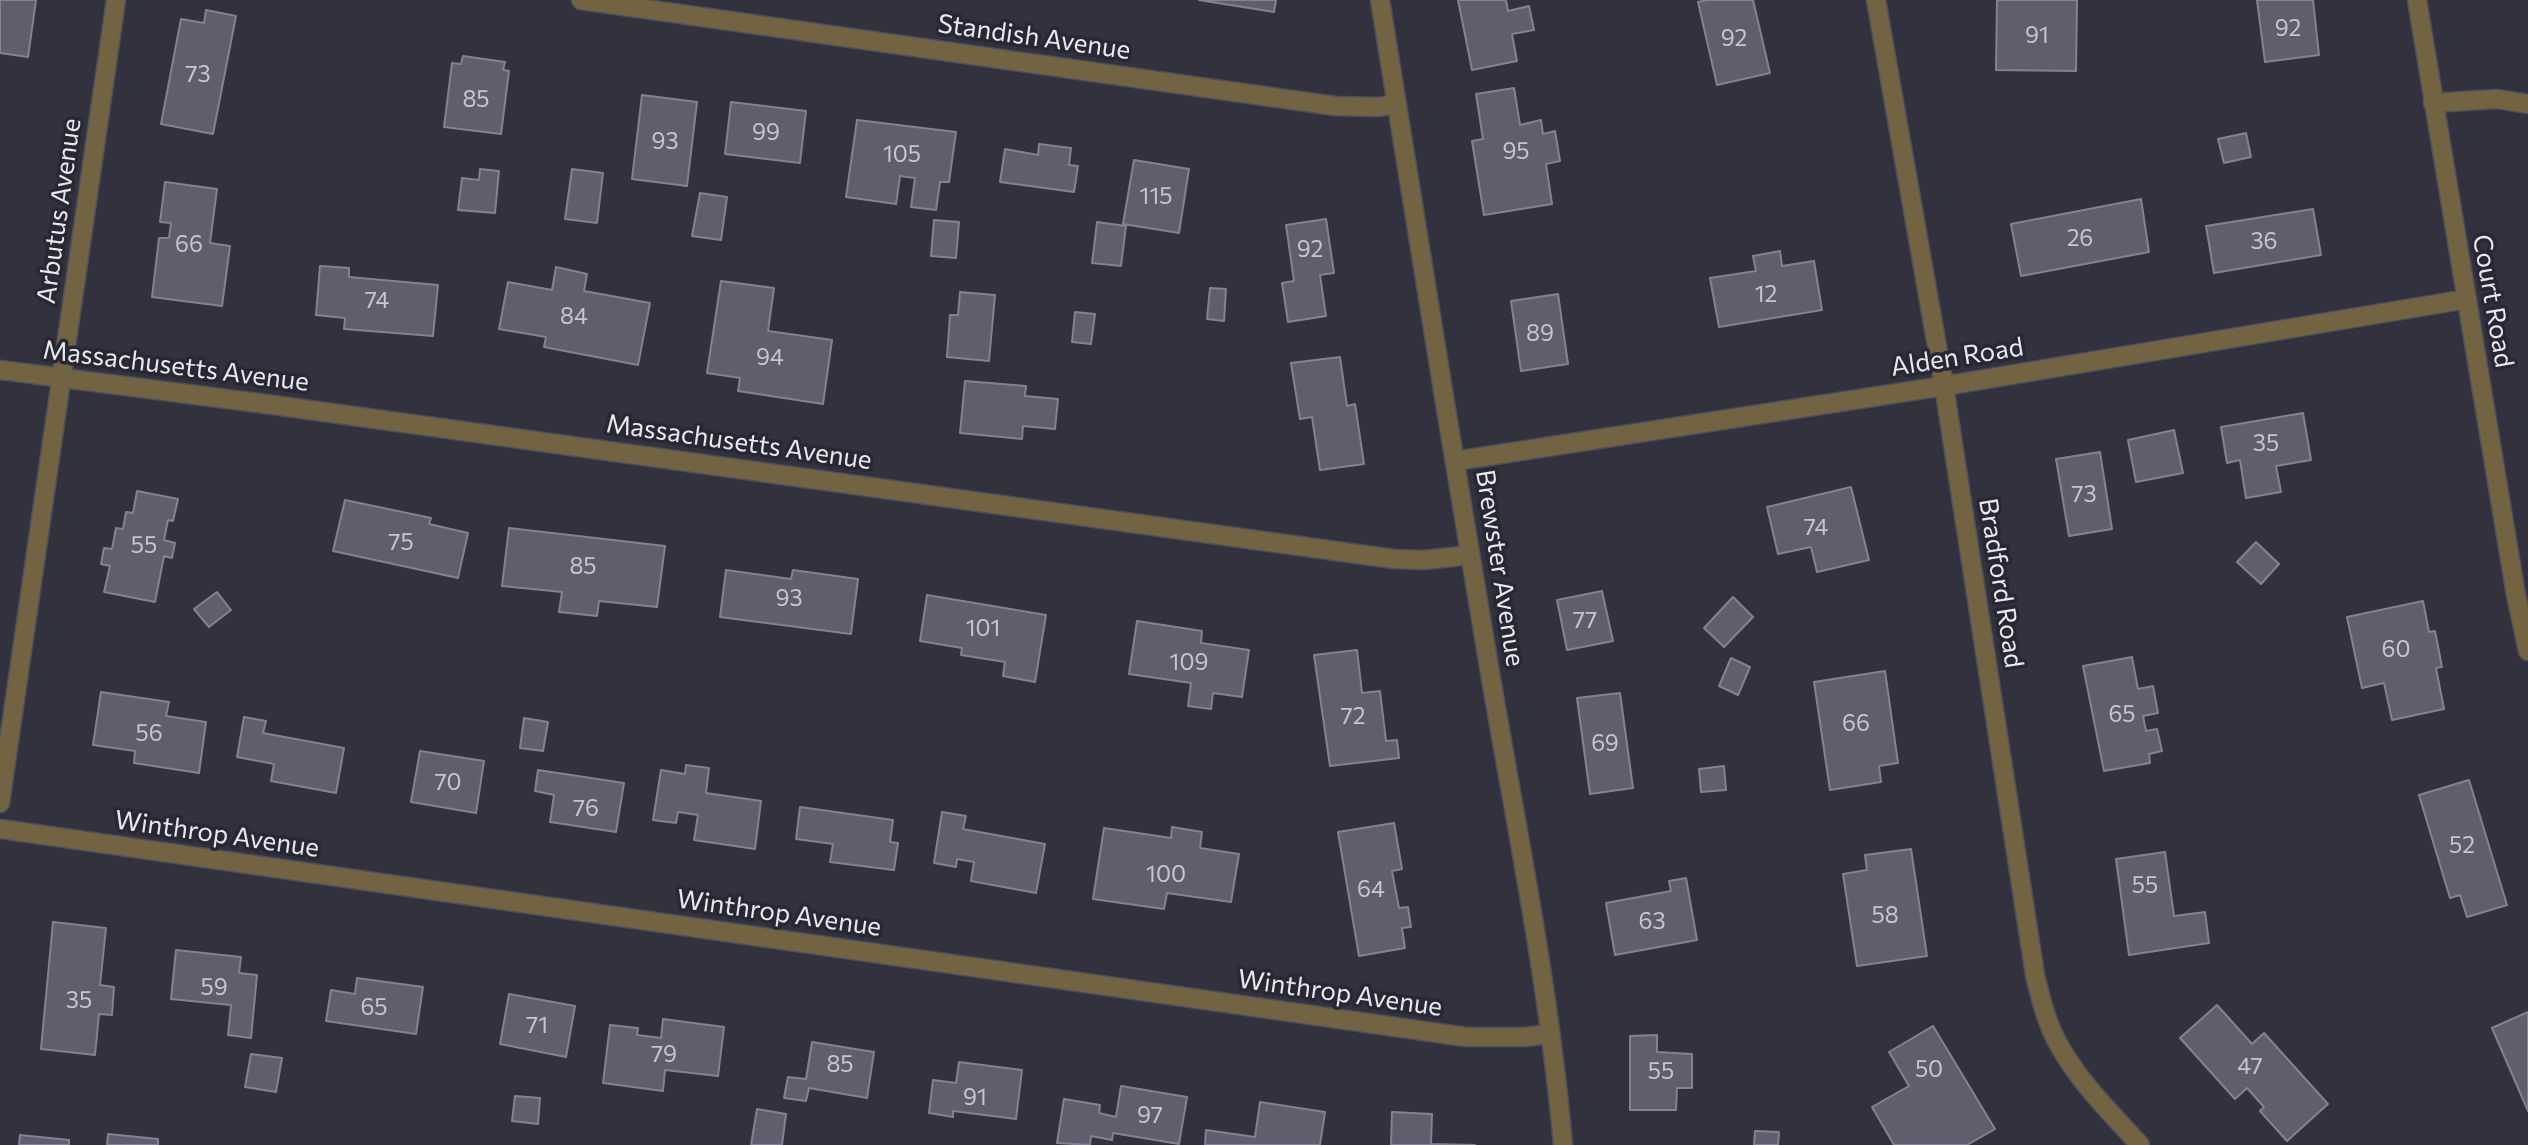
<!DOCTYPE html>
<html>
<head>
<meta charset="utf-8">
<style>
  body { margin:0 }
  canvas { display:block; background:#32313e }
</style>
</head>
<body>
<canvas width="2528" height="1145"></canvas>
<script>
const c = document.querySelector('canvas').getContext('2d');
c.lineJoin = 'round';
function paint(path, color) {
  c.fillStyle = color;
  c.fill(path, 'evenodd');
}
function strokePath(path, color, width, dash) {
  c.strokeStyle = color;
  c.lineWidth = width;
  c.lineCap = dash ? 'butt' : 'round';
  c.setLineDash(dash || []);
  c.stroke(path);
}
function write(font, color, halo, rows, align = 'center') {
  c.font = font + ' Commissioner,sans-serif';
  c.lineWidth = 7;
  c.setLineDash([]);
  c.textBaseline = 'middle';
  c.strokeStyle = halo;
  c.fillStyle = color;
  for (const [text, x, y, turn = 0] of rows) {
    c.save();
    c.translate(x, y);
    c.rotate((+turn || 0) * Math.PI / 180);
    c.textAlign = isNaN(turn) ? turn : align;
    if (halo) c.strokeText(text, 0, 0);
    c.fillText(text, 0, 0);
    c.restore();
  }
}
const building = new Path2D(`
  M0,0H36L28,57L0,53Z
  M1199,0H1276L1274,12Z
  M1458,0H1506L1508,11L1529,6L1534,30L1512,34L1517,61L1472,70Z
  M1707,0H1753L1770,73L1717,85L1698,2Z
  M1997,0H2077L2076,71L1996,70Z
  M2257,0H2313L2319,55L2265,62Z
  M206,10L236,16L213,134L161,124L181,19L204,23Z
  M463,56L505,62L503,70L509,71L501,134L444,127L452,63L461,64Z
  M1514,88L1520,125L1541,120L1543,134L1555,131L1560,161L1546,164L1552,204L1484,215L1472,141L1483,139L1476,94Z
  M642,95L697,102L687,186L632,179Z
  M731,102L806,111L800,163L725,154Z
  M857,120L956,132L949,182H940L936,210L911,207L915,178L900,176L896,204L846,197Z
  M2246,133L2251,157L2224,163L2218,139Z
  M1039,144L1071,148L1069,165L1078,166L1074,192L1000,182L1005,149L1038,155Z
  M1134,160L1189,169L1179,233L1123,224Z
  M480,169L499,171L495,213L458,210L462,178L479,180Z
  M572,169L603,173L597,223L565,219Z
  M165,182L217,189L210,243L230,246L222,306L152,297L159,238H169L171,223L160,222Z
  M700,193L727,197L721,240L692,236Z
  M2141,199L2149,252L2021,276L2011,224Z
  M2313,209L2321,255L2214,273L2206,226Z
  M1326,219L1334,273L1320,275L1326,316L1288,322L1282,283L1294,281L1286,225Z
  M934,220L959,222L956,258L931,256Z
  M1097,222L1126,226L1121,266L1092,263Z
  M1780,251L1782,266L1814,261L1822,310L1719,327L1710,278L1756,271L1753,256Z
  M320,266L349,268V277L438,285L433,336L344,329L345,318L316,315Z
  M556,267L587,274L584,291L650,303L638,365L544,347L546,337L499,329L508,282L552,290Z
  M721,281L774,288L768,331L832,340L823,404L738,391L740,378L707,373Z
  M1210,288L1226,289L1224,321L1207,319Z
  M960,292L995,295L989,361L947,357L950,315H958Z
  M1558,294L1568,364L1521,371L1511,301Z
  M1075,312L1095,314L1091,344L1072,342Z
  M1340,357L1347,406L1355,404L1364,464L1320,470L1312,417L1300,419L1291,363Z
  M965,381L1026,386L1025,396L1058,399L1055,429L1023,426L1022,439L960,433Z
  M2303,413L2311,460L2276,466L2281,492L2246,498L2240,460L2227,463L2221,427Z
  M2174,430L2183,473L2136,482L2128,440Z
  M2100,452L2112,529L2069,536L2056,459Z
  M1851,487L1869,560L1817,572L1811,547L1778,554L1767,507Z
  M137,491L178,499L173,521L168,520L164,540L175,543L172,558L164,556L155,602L104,592L110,566L101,564L104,548L112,549L116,528L123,529L126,512L133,513Z
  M345,500L431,518L429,524L468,533L458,578L333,551Z
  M509,528L665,546L657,607L599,601L597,616L559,612L562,592L502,586Z
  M2256,542L2279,564L2261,584L2237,562Z
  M726,570L791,579L793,570L858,579L851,634L720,617Z
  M1602,591L1613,641L1567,650L1557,600Z
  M217,592L231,610L209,627L194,609Z
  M927,595L1046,615L1035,682L1003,676L1005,662L961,655L962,648L920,641Z
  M1733,597L1753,617L1724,647L1704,628Z
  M2423,601L2429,632L2435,631L2442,667L2436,668L2444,709L2392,720L2384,683L2362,688L2347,617Z
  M1137,621L1202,631L1201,643L1249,650L1242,697L1213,693L1211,709L1188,706L1191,683L1129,674Z
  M1357,650L1362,693L1380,691L1386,741L1397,740L1399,758L1330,766L1314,655Z
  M2132,657L2138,689L2153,686L2158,713L2143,716L2146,731L2157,729L2162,751L2149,754L2150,763L2104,771L2083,666Z
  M1731,658L1750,667L1738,695L1719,686Z
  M1885,671L1898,763L1879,766L1881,782L1830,790L1814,682Z
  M101,692L169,702L166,716L206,722L199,773L134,763L135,751L93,745Z
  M1620,693L1633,788L1590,794L1577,698Z
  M244,717L266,721L263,733L344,748L336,793L271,781L274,764L237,757Z
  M524,718L548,722L543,751L520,748Z
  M420,751L484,761L476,813L411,802Z
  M686,765L709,768L706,793L761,801L755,849L694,840L698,815L678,812L676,823L653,820L661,770L685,774Z
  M1724,766L1726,790L1701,792L1699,769Z
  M538,770L624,783L616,832L550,822L554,795L535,791Z
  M2469,780L2507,905L2467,917L2460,895L2450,898L2419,795Z
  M800,807L893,820L890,842L898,843L894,870L830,862L833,844L796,839Z
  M942,812L966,816L963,829L1045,844L1036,893L971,881L974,862L957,859L956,867L934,863Z
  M1394,823L1402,869L1392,871L1399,908L1408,907L1411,927L1402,928L1405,948L1359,956L1338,832Z
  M1172,827L1202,832L1200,848L1239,854L1231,902L1167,893L1164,909L1093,899L1104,828L1171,838Z
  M1911,849L1927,956L1857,966L1843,874L1867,870L1865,855Z
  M2165,852L2174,916L2205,912L2209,943L2129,955L2116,859Z
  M1686,878L1697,940L1615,955L1606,903L1671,891L1669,881Z
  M53,922L106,928L100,985L114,987L112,1015L99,1014L95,1055L41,1049Z
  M176,950L241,957L239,973L257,975L251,1038L228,1035L231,1005L171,999Z
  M357,978L423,987L416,1034L326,1021L331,990L355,994Z
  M509,994L575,1006L566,1057L500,1044Z
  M2217,1005L2252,1044L2264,1033L2328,1104L2287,1141L2260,1111L2264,1107L2247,1088L2235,1099L2180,1038Z
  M2528,1012V1111L2492,1028Z
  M663,1019L724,1027L718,1076L665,1070L663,1091L603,1083L610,1025L638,1028L637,1035L661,1038Z
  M1933,1026L1995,1129L1967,1145H1894L1872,1107L1909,1086L1889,1052Z
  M1657,1035V1052L1692,1054V1088H1677L1676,1110H1630V1036Z
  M812,1042L874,1052L867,1098L809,1088L806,1101L784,1098L788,1077L806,1079Z
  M251,1054L282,1058L276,1092L245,1087Z
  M959,1062L1022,1070L1016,1119L953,1111V1117L929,1113L933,1080L956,1083Z
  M1121,1086L1187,1097L1179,1144L1113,1133L1112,1140L1091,1136L1090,1145L1057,1143L1064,1099L1100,1105L1099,1113L1116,1117Z
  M515,1096L540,1098L538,1124L512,1121Z
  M1260,1102L1325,1112L1320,1145H1205L1206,1130L1255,1137Z
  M757,1109L786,1114L782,1145H751Z
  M1392,1112L1432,1114L1431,1144L1475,1145H1391Z
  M1755,1131L1779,1132L1778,1145H1754Z
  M108,1134L158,1139V1145H107Z
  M20,1135L69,1140V1145H19Z`);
const minor = new Path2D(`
  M581,0L1335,106L1378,107L1397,104
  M1380,0C1416,222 1451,445 1489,667C1516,826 1549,985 1563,1145
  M1876,0L1944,386L2035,975C2041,1000 2047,1025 2060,1047C2081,1084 2112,1114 2140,1145
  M2417,0L2516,595L2528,651
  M2433,103L2497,99L2528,104
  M0,370L266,404L1394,559L1424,560L1470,555
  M1455,461L1944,386L2467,299
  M0,803L116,0
  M0,829L1466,1037H1525L1550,1034`);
const numberNames = [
  ["92",2288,28],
  ["91",2037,35],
  ["92",1734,38],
  ["73",198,74],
  ["85",476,99],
  ["99",766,132],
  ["93",665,141],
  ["95",1516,151],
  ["105",902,154],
  ["115",1156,196],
  ["26",2080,238],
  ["36",2264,241],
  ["66",189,244],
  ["92",1310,249],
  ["12",1766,294],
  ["74",377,300],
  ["84",574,316],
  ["89",1540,333],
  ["94",770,357],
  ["35",2266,443],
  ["73",2084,494],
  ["74",1816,527],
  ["75",401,542],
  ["55",144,545],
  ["85",583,566],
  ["93",789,598],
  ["77",1585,620],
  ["101",983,628],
  ["60",2396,649],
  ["109",1189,662],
  ["65",2122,714],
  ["72",1353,716],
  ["66",1856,723],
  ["56",149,733],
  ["69",1605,743],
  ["70",448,782],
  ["76",586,808],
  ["52",2462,845],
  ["100",1166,874],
  ["55",2145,885],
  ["64",1371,889],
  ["58",1885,915],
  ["63",1652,921],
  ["59",214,987],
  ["35",79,1000],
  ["65",374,1007],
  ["71",537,1025],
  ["79",664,1054],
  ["85",840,1064],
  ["47",2250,1066],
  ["50",1929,1069],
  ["55",1661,1071],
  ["91",975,1097],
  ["97",1150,1115]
];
const streetNames = [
  ["Standish Avenue",1034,37,8],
  ["Arbutus Avenue",59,211,-82],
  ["Court Road",2493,301,80],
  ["Alden Road",1957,357,-9],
  ["Massachusetts Avenue",176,366,7],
  ["Massachusetts Avenue",739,442,8],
  ["Brewster Avenue",1500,568,81],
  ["Bradford Road",2001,583,81],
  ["Winthrop Avenue",217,834,8],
  ["Winthrop Avenue",779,913,8],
  ["Winthrop Avenue",1340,993,8]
];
paint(building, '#605e6d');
strokePath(building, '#838292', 2);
strokePath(minor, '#4f4e5b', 21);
strokePath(minor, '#726442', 18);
write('23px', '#c7c6d0', null, numberNames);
write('26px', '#e9e8f1', '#282734', streetNames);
</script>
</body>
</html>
